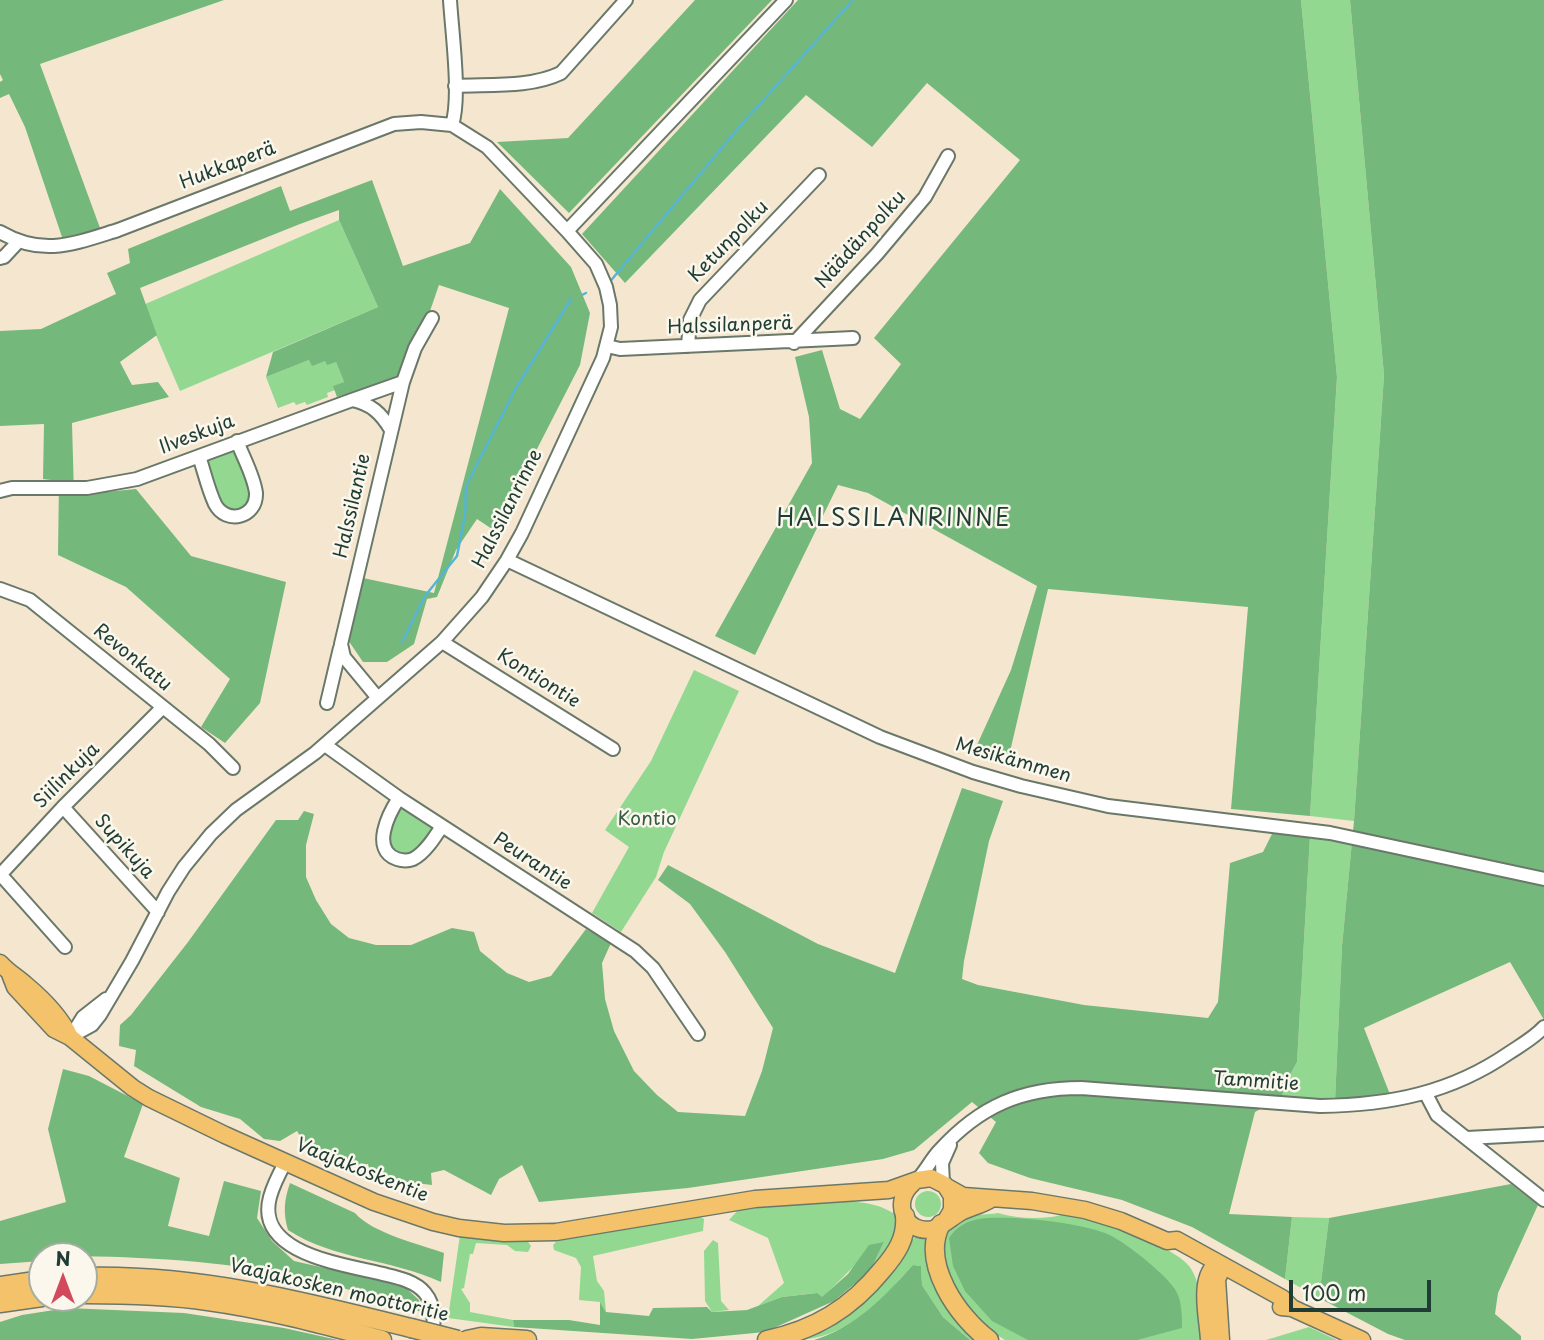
<!DOCTYPE html>
<html>
<head>
<meta charset="utf-8">
<style>
  body { margin:0 }
  #map { position:relative; width:1544px; height:1340px; overflow:hidden; background:#f5e7cf; font-family:"Playpen Sans",sans-serif }
  canvas { display:block }
  .north { position:absolute; left:28px; top:1242px; width:70px; height:70px; box-sizing:border-box; background:#fbf7ec; border:2px solid #a3ada2; border-radius:50%; rotate:0deg; font-size:19px; font-weight:700; line-height:28px; text-align:center; color:#1f3d34 }
  .north::after { content:''; display:block; margin:auto; width:24px; height:32px; background:#d1495b; clip-path:polygon(50% 0,100% 100%,50% 72%,0 100%) }
  .scale { position:absolute; left:1289px; top:1280px; width:142px; height:32px; box-sizing:border-box; border:4px solid #1f3d34; border-top:0; padding-left:9px; font-size:21px; line-height:24px; white-space:nowrap; color:#1f3d34; -webkit-text-stroke:5px #fbf7ec; paint-order:stroke }
</style>
</head>
<body>
<div id="map">
<canvas width="1544" height="1340"></canvas>
<div class="north">N</div>
<div class="scale">100 m</div>
</div>
<script>
const c = document.querySelector('canvas').getContext('2d');
c.lineJoin = 'round';
function paint(path, color) {
  c.fillStyle = color;
  c.fill(path, 'evenodd');
}
function strokePath(path, color, width, dash) {
  c.strokeStyle = color;
  c.lineWidth = width;
  c.lineCap = dash ? 'butt' : 'round';
  c.setLineDash(dash || []);
  c.stroke(path);
}
function write(font, color, halo, rows, align = 'center') {
  c.font = font + ' "Playpen Sans",sans-serif';
  c.lineWidth = 5;
  c.setLineDash([]);
  c.textBaseline = 'middle';
  c.strokeStyle = halo;
  c.fillStyle = color;
  for (const [text, x, y, turn = 0] of rows) {
    c.save();
    c.translate(x, y);
    c.rotate((+turn || 0) * Math.PI / 180);
    c.textAlign = isNaN(turn) ? turn : align;
    if (halo) c.strokeText(text, 0, 0);
    c.fillText(text, 0, 0);
    c.restore();
  }
}
const green = new Path2D(`
  M1301,0H1350L1384,375L1354,821L1310,816L1337,377Z
  M339,220L378,307L180,391L143,305Z
  M309,360L336,362L344,382L334,386L335,390L327,393L328,397L307,405L305,402L296,405L294,402L278,408L266,377Z
  M237,441L254,483L249,513L223,512L199,456Z
  M694,670L739,691L664,852L656,877L621,932L592,913L629,847L605,830L651,761Z
  M401,804L435,825L411,856L400,855L389,844L391,819Z
  M1310,836L1352,843L1342,946L1335,1101L1282,1097L1284,1086L1297,1062Z
  M915 1204a13 13 0 1 1 26 0a13 13 0 1 1-26 0Z
  M821,1200C846,1202 876,1199 897,1216C899,1239 883,1254 870,1271L884,1242L858,1262L822,1298L816,1293L782,1297L758,1306L784,1283L768,1238L729,1220L739,1209Z
  M998,1213C1015,1218 1033,1219 1051,1217C1056,1217 1062,1214 1067,1214C1091,1214 1175,1247 1189,1266C1204,1286 1201,1317 1201,1340H1005C998,1335 989,1331 982,1325C958,1304 920,1242 960,1220C970,1214 986,1215 998,1213Z
  M697,1215L704,1219L703,1231L593,1256L597,1281L604,1291L606,1312L600,1302L579,1300L581,1267L576,1258L554,1250L553,1245L559,1239Z
  M1292,1217L1329,1218L1319,1298L1285,1279Z
  M460,1235L526,1239L531,1246L528,1252L515,1251L507,1245L476,1243L473,1254H470L464,1288L461,1289L470,1303V1312L513,1320L514,1327L448,1318Z
  M915,1237H923L928,1241L981,1340H970L943,1317L922,1285L921,1266L913,1265C880,1302 846,1340 794,1340L900,1256Z
  M713,1240L718,1243L721,1301L729,1310L712,1312L705,1301L704,1251Z
  M1309,1327L1337,1340H1266Z`);
const forest = new Path2D(`
  M0,0H224L40,64L100,228L63,240L25,127L9,94L0,98V82L3,80L0,74Z
  M695,0H772L569,213L497,142L568,138Z
  M798,0H1301L1337,377L1310,816L1231,809L1248,607L1048,589L1009,756L977,745L1011,670L1037,586L868,493L838,485L755,655L715,636L812,463L809,417L795,357L822,350L840,409L860,419L901,364L874,338L1020,160L927,83L872,147L806,95L625,283L582,234Z
  M1350,0H1544V1020L1510,962L1364,1028L1391,1097L1335,1101L1342,946L1354,821L1384,375Z
  M372,180L403,266L470,243L500,189L571,267L590,313L580,365L495,531L477,519L456,550L437,597L427,599L414,644L387,662H363L348,640L363,578L434,593L509,308L439,285C430,310 414,365 393,379L337,397L333,386L344,382L336,362L327,365L325,361L312,366L309,360L266,377L273,352L378,307L339,220V210L300,224L140,288L157,335L120,362L132,385L158,382L169,397L72,423L74,495L136,489L191,556L286,582L260,703L225,743L201,727L230,679L126,587L58,555L59,481L43,479L44,424L0,426V331L41,329L116,294L107,273L130,263L128,249L281,186L290,211Z
  M962,788L1003,801L989,841L964,961L962,979L978,985L1084,1005L1208,1018L1218,1002L1230,863L1263,852L1273,832L1310,836L1297,1062L1284,1086L1282,1097L1255,1112L1229,1214L1292,1217L1285,1279L1192,1227L1122,1200L1030,1178L988,1163L979,1153L996,1122L972,1102L914,1150L883,1159L688,1188L539,1202L522,1165L499,1179L491,1195L444,1170L431,1173L432,1185L389,1180L370,1172L368,1164L348,1166L309,1151L297,1131L280,1141L264,1139L240,1119L201,1107L134,1066L136,1050L119,1046L120,1025L131,1015L188,942L276,820H298L304,811L314,814L306,845V877L316,900L331,924L349,938L376,945H411L452,928L474,932L480,951L507,973L529,982L551,976L586,929L611,943L602,963L605,999L614,1031L634,1071L657,1095L678,1112L745,1116L762,1071L773,1028L725,952L690,904L658,880L668,865L818,944L895,973Z
  M63,1069L89,1076L143,1104L124,1157L180,1178L168,1226L209,1236L224,1181L261,1191L257,1218L272,1241L294,1261L404,1286L419,1300L421,1312C371,1295 319,1280 266,1271C192,1258 114,1256 42,1256V1261L0,1264V1221L66,1202L48,1129Z
  M290,1183L355,1213C372,1233 419,1244 444,1253L441,1282C392,1259 334,1260 288,1230C283,1213 284,1200 290,1183Z
  M1511,1184L1538,1205L1498,1293L1495,1314L1521,1336V1340H1405L1388,1334L1319,1298L1329,1218Z
  M1014,1218C1044,1220 1076,1223 1105,1233C1122,1239 1167,1275 1176,1291C1182,1301 1182,1317 1182,1328L1137,1340H1028L992,1321L965,1291L953,1266L949,1238C965,1215 988,1218 1014,1218Z
  M884,1242L870,1271L834,1301L765,1332L692,1339L514,1327L513,1320H569L600,1325V1302L606,1312L649,1316L653,1308L707,1307L712,1312L747,1310L782,1297L817,1293L822,1297L848,1274L869,1245Z
  M913,1265L921,1266L922,1285L943,1317L970,1340H814C855,1328 885,1296 913,1265Z
  M67,1308L184,1313L284,1328L338,1340H0V1322L22,1315Z`);
const stream = new Path2D(`
  M608,284L741,125L853,0
  M582,295L586,293
  M402,642L425,596L457,556L465,515L466,486L516,388L571,299`);
const minor = new Path2D(`
  M450,0C452,33 461,97 452,125
  M455,86C489,84 530,88 561,73L626,0
  M567,231L786,0
  M0,232C43,257 73,244 118,230L394,124L421,122L452,125L487,147L567,231L596,264L606,287L610,305L611,327L603,358L522,533L507,560L482,597L442,642L315,753L236,810L211,834L184,867L168,892L132,961L100,1015L92,1025L70,1037
  M0,258L4,257L18,242
  M794,343L877,254L925,197L948,156
  M607,346L620,349L853,338
  M688,346L690,320L700,300L819,175
  M352,400L403,382
  M199,456C204,471 208,489 215,504C226,525 257,518 256,493C254,476 243,457 237,441
  M0,491L12,488H87L137,479L352,400C371,404 381,413 391,430
  M507,560L880,737L973,772L1021,786L1108,806L1330,833L1544,879
  M0,589L30,600L209,744L233,768
  M442,642L613,749
  M377,697L344,657L341,644L403,382L415,348L432,318
  M327,703L340,648
  M325,745L399,798L635,951L653,968L698,1034
  M399,798C389,813 370,850 397,859C403,861 408,861 413,859C425,853 435,837 442,826
  M63,807L158,912
  M0,874L65,947
  M0,875L63,807L163,707
  M73,1033L83,1017L106,999
  M1426,1094L1437,1115L1544,1200
  M1467,1138L1544,1134
  M285,1163C279,1174 273,1186 270,1197C254,1256 351,1265 387,1275C400,1278 416,1282 425,1293C436,1306 434,1324 432,1339
  M917,1180C926,1171 931,1159 940,1150C980,1106 1022,1088 1081,1088L1320,1106C1390,1105 1451,1093 1509,1053C1521,1045 1534,1038 1544,1027
  M943,1183L942,1163L950,1145`);
const major = new Path2D(`
  M0,963C8,972 17,977 26,985C44,1000 60,1016 70,1037
  M10,974L15,987L54,1029L70,1037L133,1088L149,1098L225,1135L374,1202L433,1222L459,1228L504,1233L556,1232L755,1199L889,1190L917,1180L931,1178L945,1185L952,1196V1210L945,1222
  M913,1183C890,1203 906,1235 933,1229C943,1226 952,1217 961,1212C971,1207 982,1205 991,1199
  M947,1187L963,1196L1032,1201L1085,1210L1121,1221L1167,1241L1177,1240L1282,1298L1292,1308
  M1220,1273L1217,1279L1221,1340
  M1281,1307L1292,1308L1362,1340
  M1209,1340C1208,1318 1197,1277 1218,1263`);
const highway = new Path2D(`
  M941,1224C920,1263 958,1317 989,1340
  M84,1277C196,1274 303,1301 411,1328
  M0,1286L42,1280
  M84,1294C125,1294 167,1295 208,1301C267,1309 325,1325 382,1340
  M0,1303L42,1297
  M467,1340L481,1337L527,1340
  M767,1340C815,1330 851,1308 882,1270C896,1254 907,1238 905,1216`);
const highwayBridge = new Path2D(`
  M411,1328L458,1340`);
const streetNames = [
  ["Hukkaperä",228,166,-21],
  ["Näädänpolku",861,240,-48],
  ["Ketunpolku",729,242,-46],
  ["Halssilanperä",730,326,-2],
  ["Ilveskuja",197,435,-21],
  ["Halssilantie",353,506,-77],
  ["Halssilanrinne",508,509,-63],
  ["Revonkatu",132,658,39],
  ["Kontiontie",538,679,32],
  ["Mesikämmen",1013,761,16],
  ["Siilinkuja",67,776,-45],
  ["Supikuja",124,847,48],
  ["Peurantie",532,862,33],
  ["Tammitie",1256,1082,4],
  ["Vaajakoskentie",362,1171,22],
  ["Vaajakosken moottoritie",339,1291,13]
];
const parkNames = [
  ["Kontio",647,820]
];
const quarterNames = [
  ["HALSSILANRINNE",894,520]
];
paint(green, '#92d891');
paint(forest, '#75b87b');
strokePath(stream, '#56b5d4', 2.5);
strokePath(minor, '#6a786a', 16);
strokePath(major, '#6a786a', 19);
strokePath(highway, '#6a786a', 21);
strokePath(minor, '#fff', 12);
strokePath(major, '#f4c26a', 16);
strokePath(highway, '#f4c26a', 18);
strokePath(highwayBridge, '#6a786a', 21, []);
strokePath(highwayBridge, '#f4c26a', 18);
write('19px', '#1f3d34', '#fbf7ec', streetNames);
write('19px', '#365c47', '#fbf7ec', parkNames);
c.letterSpacing = '2px';
write('23px', '#1f3d34', '#fbf7ec', quarterNames);
c.letterSpacing = '0px';
</script>
</body>
</html>
